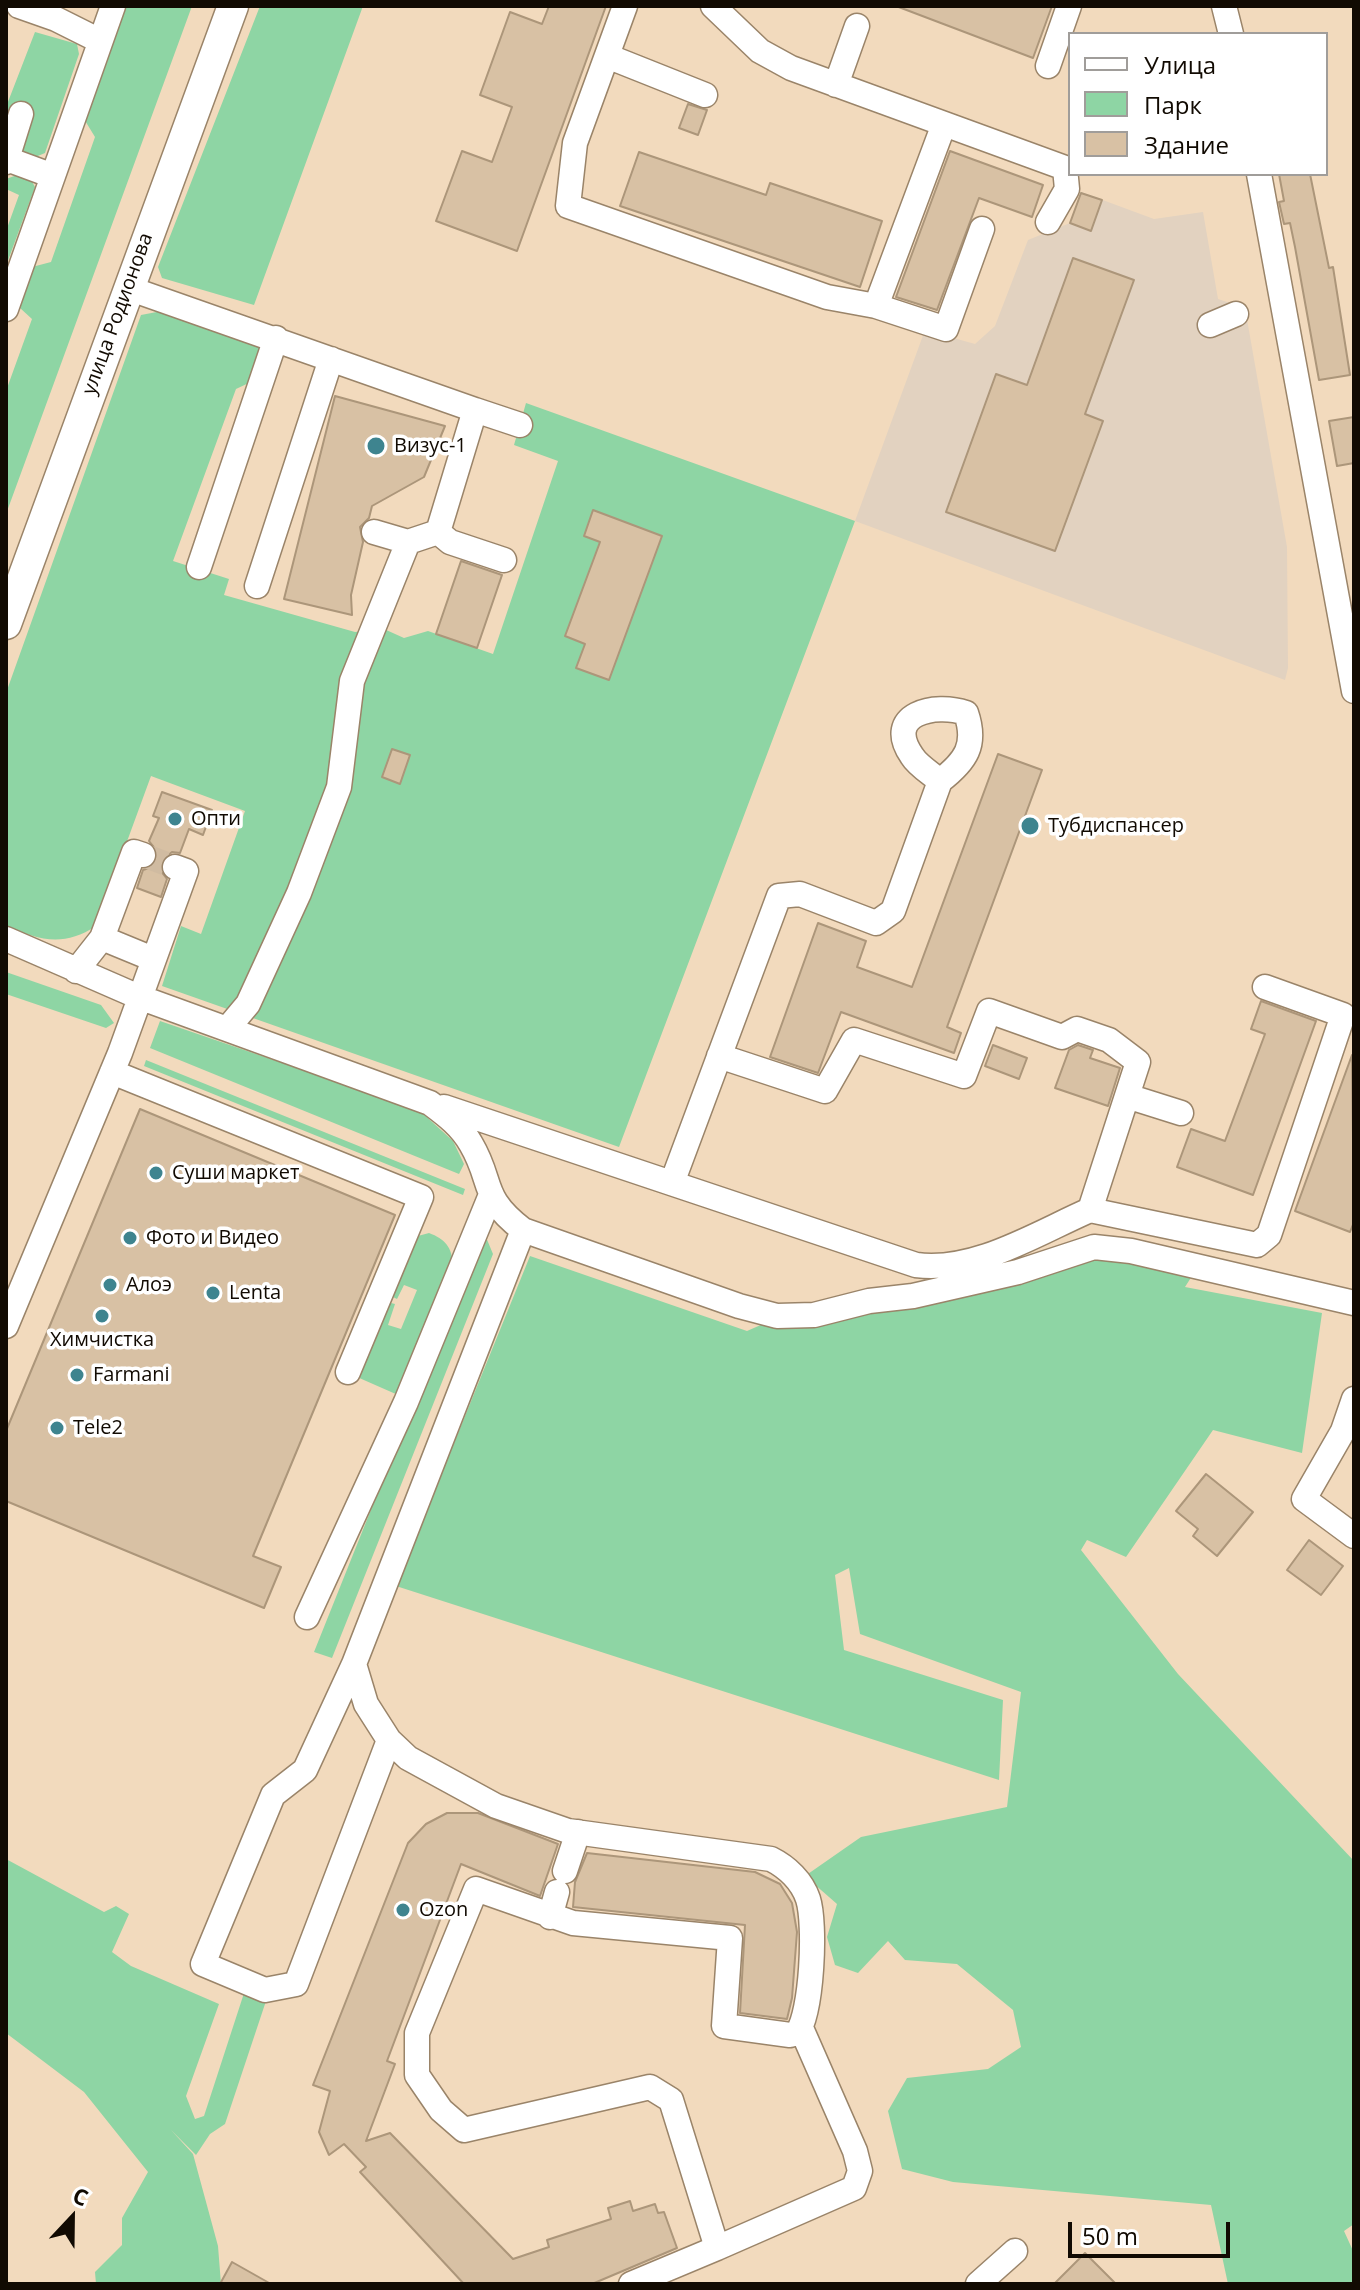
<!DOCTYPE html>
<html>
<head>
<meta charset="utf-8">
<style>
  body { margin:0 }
  #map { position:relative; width:1360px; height:2290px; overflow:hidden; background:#f2dabd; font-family:"Open Sans",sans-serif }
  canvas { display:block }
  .frame { position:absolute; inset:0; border:8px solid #110a02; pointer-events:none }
  .legend { position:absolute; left:1068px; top:32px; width:260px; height:144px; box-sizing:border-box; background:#fff; border:2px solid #a09d9a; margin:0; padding:10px 14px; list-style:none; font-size:24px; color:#110a02 }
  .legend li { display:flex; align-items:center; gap:16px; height:40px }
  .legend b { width:40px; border:2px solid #a09d9a }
  .north { position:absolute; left:32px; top:2178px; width:80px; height:80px; -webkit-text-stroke:6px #fff; paint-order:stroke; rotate:22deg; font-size:22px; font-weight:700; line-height:32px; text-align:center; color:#110a02 }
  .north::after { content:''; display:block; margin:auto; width:28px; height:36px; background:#110a02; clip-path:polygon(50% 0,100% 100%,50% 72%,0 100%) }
  .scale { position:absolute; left:1068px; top:2222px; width:162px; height:36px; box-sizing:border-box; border:4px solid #110a02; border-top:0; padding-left:10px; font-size:24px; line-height:28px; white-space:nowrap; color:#110a02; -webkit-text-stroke:6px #fff; paint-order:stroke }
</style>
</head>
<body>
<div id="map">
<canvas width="1360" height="2290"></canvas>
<div class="frame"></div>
<ul class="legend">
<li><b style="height:10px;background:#fff"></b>Улица</li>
<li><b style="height:22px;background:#8ed5a4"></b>Парк</li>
<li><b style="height:22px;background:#d8c1a4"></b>Здание</li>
</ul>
<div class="north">С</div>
<div class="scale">50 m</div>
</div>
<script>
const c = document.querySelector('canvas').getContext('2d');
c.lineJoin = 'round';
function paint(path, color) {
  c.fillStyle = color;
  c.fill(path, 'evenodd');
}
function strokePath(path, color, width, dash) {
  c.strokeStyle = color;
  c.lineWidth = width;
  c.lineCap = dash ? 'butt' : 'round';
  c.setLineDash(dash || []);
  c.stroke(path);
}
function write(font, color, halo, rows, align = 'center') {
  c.font = font + ' "Open Sans",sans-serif';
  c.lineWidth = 7;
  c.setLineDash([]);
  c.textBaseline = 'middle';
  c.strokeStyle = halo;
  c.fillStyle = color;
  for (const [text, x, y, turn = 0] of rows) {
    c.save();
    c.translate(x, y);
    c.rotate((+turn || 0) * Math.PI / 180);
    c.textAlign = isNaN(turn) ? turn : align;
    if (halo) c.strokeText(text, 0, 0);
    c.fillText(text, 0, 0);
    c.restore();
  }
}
const industrial = new Path2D(`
  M1081,192L1154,219L1203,212L1218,299L1245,308L1287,547L1288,668L1285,680L855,521L925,330L975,344L995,326L1028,240L1070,223Z`);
const green = new Path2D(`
  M124,6H192L6,514V391L32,319L20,308L32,267L51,262L95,137L84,119Z
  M260,6H363L254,305L162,278L158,267Z
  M35,32L77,44L79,54L45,153L33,158L23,154L20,138L6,137V107Z
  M20,174L30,178L35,187L6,266V231L19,195L6,189V179Z
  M162,311L263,349L253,381L236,389L173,561L229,579L224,595L355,632L384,629L404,638L428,631L493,654L558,461L514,445L526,403L855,521L619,1147L162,986L181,926L201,934L245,811L151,776L96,926C64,947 39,941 6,925V693L141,315Z
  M6,972L101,1005L114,1023L106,1028L6,994Z
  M160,1021L419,1110L453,1141L464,1164L459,1174L150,1048Z
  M146,1060L465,1189L463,1195L144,1066Z
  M483,1230L493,1254L332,1658L314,1652Z
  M429,1233C445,1239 452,1247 453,1265L398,1395L357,1377L387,1302L395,1304L388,1325L401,1329L417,1290L404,1285L397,1299L389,1295L418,1236Z
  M530,1256L747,1331L763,1324L1101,1258L1192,1276L1185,1287L1322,1313L1302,1453L1213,1430L1126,1557L1087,1540L1081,1550L1178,1674L1354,1861V2224L1344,2231L1354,2253V2284H1228L1211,2205L953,2182L902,2169L888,2111L907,2078L988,2069L1021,2047L1013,2010L957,1964L905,1960L888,1941L858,1973L835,1965L827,1937L837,1904L805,1876L861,1837L1007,1807L1021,1692L860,1634L849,1568L835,1575L844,1650L1003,1700L999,1780L396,1586Z
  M6,1859L104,1912L116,1906L129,1914L112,1952L131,1966L219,2004L186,2096L195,2119L204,2116L245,1990L267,1998L225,2124L210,2134L196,2155L171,2130L193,2154L218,2246L221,2284H96L95,2272L122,2245V2218L148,2172L84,2092L6,2033Z`);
const building = new Path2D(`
  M549,6H606L517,251L436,221L462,151L492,162L512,107L480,95L510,12L542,24Z
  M896,6H1052L1033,58Z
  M688,104L707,110L698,135L679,128Z
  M950,151L1043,185L1032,217L979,198L937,310L896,297Z
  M639,152L766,195L770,183L882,221L860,287L620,206Z
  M1279,174H1310L1329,268L1333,267L1350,375L1319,380L1295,247L1290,223L1284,224L1279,202L1284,201Z
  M1081,193L1102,200L1091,231L1070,223Z
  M1073,258L1134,280L1085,414L1103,421L1055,551L946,512L996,374L1027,385Z
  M335,396L445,426L424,477L372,506L369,518L360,527L363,542L351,595L352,615L284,599Z
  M1354,417V463L1337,466L1329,421Z
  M593,510L662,536L609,680L576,668L585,644L565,636L600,542L584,536Z
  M461,561L502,575L477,648L436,634Z
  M392,749L410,755L400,784L382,777Z
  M998,754L1042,770L947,1027L961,1033L954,1053L841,1012L818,1073L770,1057L818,923L866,941L857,967L912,987Z
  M162,792L212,810L203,835L189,829L180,853L172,852L161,861L160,870L167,879L161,897L137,888L143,870L152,867L157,859V851L149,841L159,818L153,816Z
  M1261,1001L1316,1021L1253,1195L1177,1167L1191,1129L1225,1141L1265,1034L1251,1029Z
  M993,1045L1027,1058L1019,1079L985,1066Z
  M1078,1045L1093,1050L1090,1058L1120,1068L1108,1106L1055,1088L1069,1050Z
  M1352,1055L1354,1222L1350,1232L1295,1211Z
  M140,1109L395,1215L253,1556L281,1567L264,1608L6,1501V1431Z
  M1206,1474L1253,1512L1217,1556L1193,1536L1198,1529L1176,1511Z
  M1309,1540L1343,1566L1321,1595L1287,1570Z
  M447,1813H478L558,1844L540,1896L461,1864L387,2061L395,2064L366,2141L390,2133L513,2259L549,2247L547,2240L611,2219L608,2208L630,2201L633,2211L655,2204L658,2213L664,2212L677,2248L592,2284H464L360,2172L366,2167L344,2144L329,2155L319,2132L330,2091L313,2085L408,1843L426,1824Z
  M587,1853L755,1872L780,1884L792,1903L797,1932L792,1998L787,2019L740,2013L745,1925L573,1907L575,1882Z
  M1085,2253L1116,2284H1054Z
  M232,2262L271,2284H220Z`);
const minorTunnel = new Path2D(`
  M143,855L175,867`);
const minor = new Path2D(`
  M19,6L56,19L100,41
  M625,6L575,143L568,206L827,297L876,306
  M713,6L760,51L791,68L1065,168L1067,189L1048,222
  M1224,6L1231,34
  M607,56L705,95
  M1048,66L1069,6
  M836,85L857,26
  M944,124L876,306L946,329L982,229
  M7,159L53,176
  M6,162L21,114
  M1259,174L1354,691
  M128,288L475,410L438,532L408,542L374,532
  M6,309L113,6
  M1210,325L1236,314
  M475,410L520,425
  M438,532L450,542L504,560
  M199,567L276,338
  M257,586L331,359
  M102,938L153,959
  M6,939L139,997L430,1103C446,1115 461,1126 471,1144C494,1183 479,1196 523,1230L739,1306L777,1316L814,1315L869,1301L913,1296L1018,1272L1094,1247L1131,1251L1354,1303
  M76,971L102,938L134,852L143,855
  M227,1029L248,1004L299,893L339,787L352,681L408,542
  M112,1072L421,1197L348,1372
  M1127,1096L1181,1113
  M444,1107L916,1265C975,1273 1037,1233 1090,1210L1138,1062L1109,1040L1077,1029L1062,1037L989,1011L964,1076L854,1040L825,1091L719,1056
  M672,1183L779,896L800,894L876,923L893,911L940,781C966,761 977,745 966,713C935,702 883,714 912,756C918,766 932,774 940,781
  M1090,1210L1257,1245L1269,1235L1343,1015L1265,987
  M6,1326L120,1053L186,871L175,867
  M1354,1399L1343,1431L1304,1499L1354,1536
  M307,1617L406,1402L490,1197
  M354,1664L366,1704L389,1740L408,1758L496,1806L568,1831L771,1859C787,1867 802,1881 808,1899C816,1924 812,2013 797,2033L790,2035L724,2026L730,1938L573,1923L476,1889L417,2033V2075L441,2110L464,2130L650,2087L671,2100L717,2248L854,2188L860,2171L855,2151L801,2028
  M389,1740L296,1984L265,1990L203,1964L273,1795L305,1770L354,1664L523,1230
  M565,1871L578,1832
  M550,1917L557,1892
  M631,2284L717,2248
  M978,2284L1015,2251`);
const major = new Path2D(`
  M6,624L233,6`);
const markers = [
  [376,446,10,"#3e848f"],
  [175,819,8,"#3e848f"],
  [1030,826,10,"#3e848f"],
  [156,1173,8,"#3e848f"],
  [130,1238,8,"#3e848f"],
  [110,1285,8,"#3e848f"],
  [213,1293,8,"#3e848f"],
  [102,1316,8,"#3e848f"],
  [77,1375,8,"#3e848f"],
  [57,1428,8,"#3e848f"],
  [403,1910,8,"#3e848f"]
];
const streetNames = [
  ["улица Родионова",118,314,-70]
];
const poiNames = [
  ["Визус-1",394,446],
  ["Опти",191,819],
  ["Тубдиспансер",1048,826],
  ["Суши маркет",172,1173],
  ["Фото и Видео",146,1238],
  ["Алоэ",126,1285],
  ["Lenta",229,1293],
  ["Химчистка",102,1340,"center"],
  ["Farmani",93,1375],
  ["Tele2",73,1428],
  ["Ozon",419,1910]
];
paint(industrial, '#e2d2c0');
paint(green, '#8ed5a4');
paint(building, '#d8c1a4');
strokePath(building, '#ac967a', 2);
strokePath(minorTunnel, '#d0bba1', 24, [24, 12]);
strokePath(minor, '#9a8469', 27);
strokePath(major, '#9a8469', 33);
strokePath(minor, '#fff', 24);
strokePath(major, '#fff', 30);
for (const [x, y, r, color] of markers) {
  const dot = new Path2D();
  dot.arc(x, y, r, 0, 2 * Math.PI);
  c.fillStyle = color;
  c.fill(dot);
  strokePath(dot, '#fff', 3);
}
write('20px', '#110a02', '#fff', streetNames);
write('20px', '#110a02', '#fff', poiNames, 'left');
</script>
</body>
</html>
